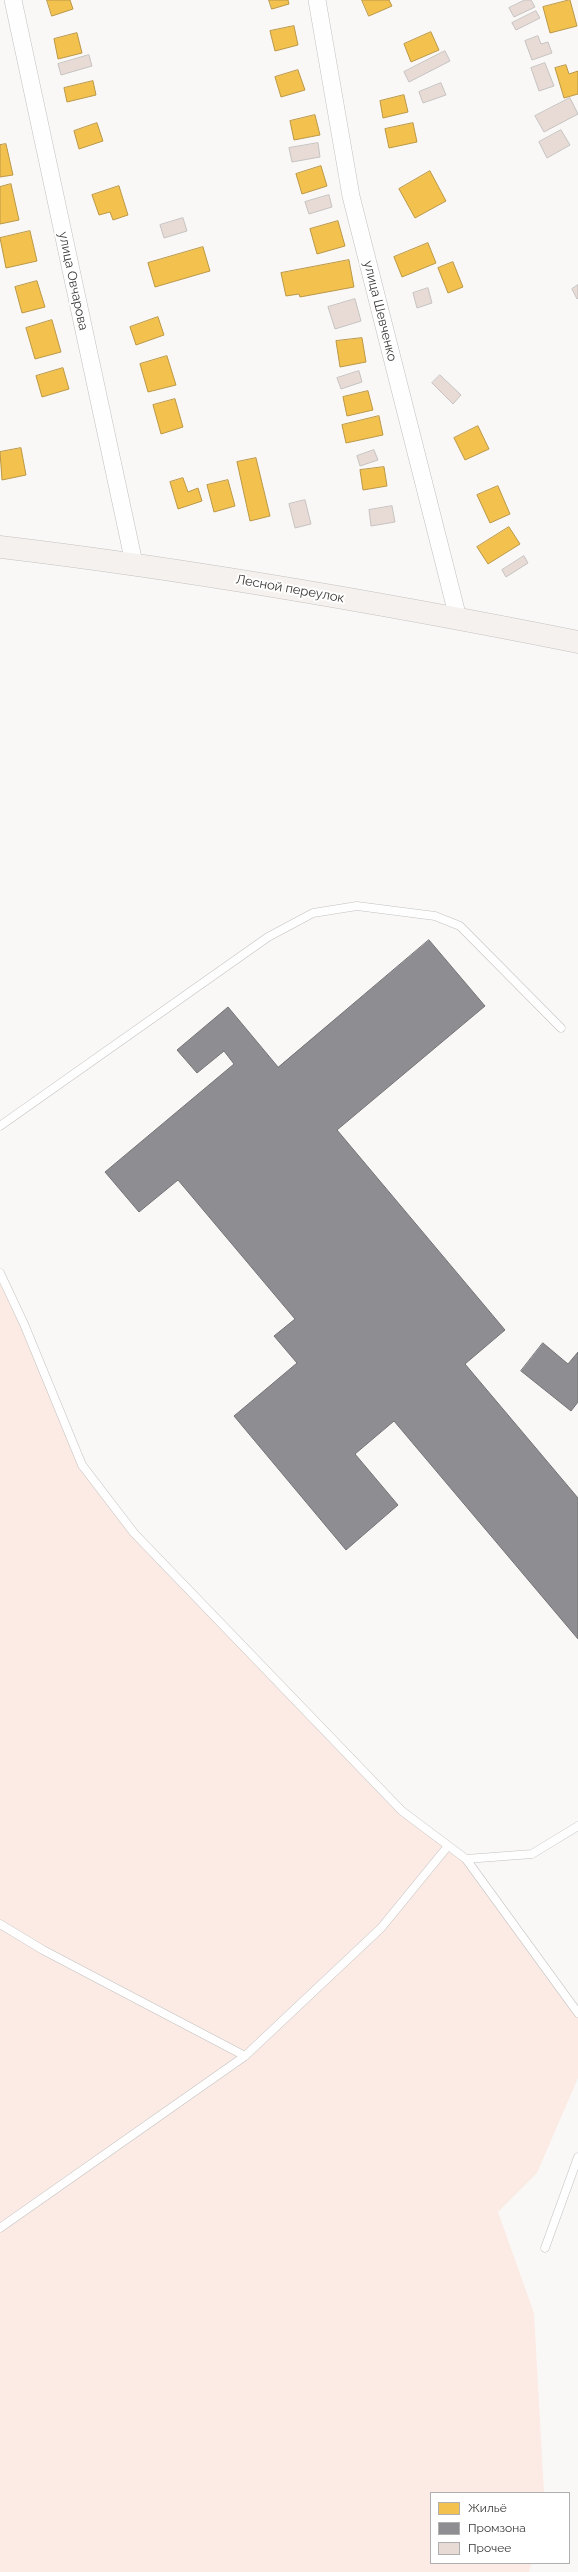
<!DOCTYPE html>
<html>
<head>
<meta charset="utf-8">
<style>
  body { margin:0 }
  #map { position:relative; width:578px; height:2572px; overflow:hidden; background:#faf8f6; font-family:Raleway,sans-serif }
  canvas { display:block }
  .legend { position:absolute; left:430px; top:2492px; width:140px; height:72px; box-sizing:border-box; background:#fff; border:1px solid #b0afaf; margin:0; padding:5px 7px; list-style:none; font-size:12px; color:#3a3837 }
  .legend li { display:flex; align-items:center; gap:8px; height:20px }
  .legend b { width:20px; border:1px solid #b0afaf }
</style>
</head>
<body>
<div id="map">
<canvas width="578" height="2572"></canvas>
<ul class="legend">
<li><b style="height:11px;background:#f2c14e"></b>Жильё</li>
<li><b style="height:11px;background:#8d8d92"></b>Промзона</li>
<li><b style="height:11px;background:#e8dad4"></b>Прочее</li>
</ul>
</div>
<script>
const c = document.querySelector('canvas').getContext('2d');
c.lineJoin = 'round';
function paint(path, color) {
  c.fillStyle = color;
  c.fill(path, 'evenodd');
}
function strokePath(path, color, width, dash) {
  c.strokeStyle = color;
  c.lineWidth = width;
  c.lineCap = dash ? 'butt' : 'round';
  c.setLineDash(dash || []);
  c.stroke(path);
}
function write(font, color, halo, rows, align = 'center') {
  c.font = font + ' Raleway,sans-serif';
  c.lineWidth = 4;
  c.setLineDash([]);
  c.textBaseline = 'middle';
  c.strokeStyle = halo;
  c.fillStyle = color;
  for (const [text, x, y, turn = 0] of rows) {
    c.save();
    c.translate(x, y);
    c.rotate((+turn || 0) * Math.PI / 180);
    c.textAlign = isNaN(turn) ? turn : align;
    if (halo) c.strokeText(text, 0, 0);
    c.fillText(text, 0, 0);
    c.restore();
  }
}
const green = new Path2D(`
  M0,1273L82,1465L134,1533L402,1811L466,1859L578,2013V2078L537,2173L498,2212L534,2313L544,2493H431V2563H532L529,2572H0Z`);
const homes = new Path2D(`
  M47,0H70L73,9L52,16Z
  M269,0H288L289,4L272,9Z
  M362,0H389L392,6L369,16Z
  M570,0L577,26L550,33L543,7Z
  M294,26L298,45L275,51L270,31Z
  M431,32L439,50L411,62L404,44Z
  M77,33L82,53L58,59L54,39Z
  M566,65L569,74L578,71V94L564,98L555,68Z
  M298,70L305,90L281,97L275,77Z
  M93,81L96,95L67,102L64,88Z
  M404,95L408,112L383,118L380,101Z
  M315,115L320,135L294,140L290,121Z
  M97,123L103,141L79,149L74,131Z
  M413,123L417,142L389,148L385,129Z
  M6,144L13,175L0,177V145Z
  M321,166L327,186L302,194L296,174Z
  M430,171L446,201L415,218L399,189Z
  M11,184L19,220L0,224V187Z
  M119,186L128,215L113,220L110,212L99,215L92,195Z
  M338,221L345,246L317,254L310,229Z
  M30,231L37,261L6,268L0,238Z
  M428,243L436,263L402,277L394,257Z
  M203,247L210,271L155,287L148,263Z
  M349,260L354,287L300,297L299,294L286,296L281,273Z
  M453,262L463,287L448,293L438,268Z
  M37,281L45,307L22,313L15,287Z
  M158,317L164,335L136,345L130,327Z
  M52,320L61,352L35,359L26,328Z
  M362,338L366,362L340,367L336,341Z
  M167,356L176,385L148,392L140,364Z
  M63,368L69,389L42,397L36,376Z
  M368,391L373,410L347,416L343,397Z
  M175,399L183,427L161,434L153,405Z
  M379,416L383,435L346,443L342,425Z
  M478,426L489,449L465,460L454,438Z
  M21,448L26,475L2,480L0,452Z
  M256,458L270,516L250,521L237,462Z
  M384,467L387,486L363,490L360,470Z
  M183,478L188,492L198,488L202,501L178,509L170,482Z
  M228,480L235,506L214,512L207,485Z
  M498,486L510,514L490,523L477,495Z
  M509,527L520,544L488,564L477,547Z`);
const industry = new Path2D(`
  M429,940L485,1006L337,1130L505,1330L465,1364L578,1498V1639L394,1421L355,1454L398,1505L346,1550L234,1416L297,1363L274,1336L295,1319L178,1180L139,1212L105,1172L234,1064L224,1051L197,1073L177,1050L228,1007L278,1067Z
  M543,1343L568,1364L578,1352V1402L571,1411L521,1371Z`);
const building = new Path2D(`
  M525,0H531L535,7L514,17L509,8Z
  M536,11L540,18L516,30L512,23Z
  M538,36L541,44L548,42L552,53L532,60L525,41Z
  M445,51L450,61L409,82L404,72Z
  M89,55L92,66L61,75L58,64Z
  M545,63L554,86L539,91L531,68Z
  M441,83L446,95L423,103L419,92Z
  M570,98L578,114L544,132L535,116Z
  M561,130L570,145L547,158L539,142Z
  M318,143L320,157L292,162L289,148Z
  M329,195L332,207L309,214L305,202Z
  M183,218L187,231L164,238L160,225Z
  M578,285V298L577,299L572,289Z
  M428,288L432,303L417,308L413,293Z
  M355,299L361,321L335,329L328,307Z
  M359,371L362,382L341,389L337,378Z
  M440,375L461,395L453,404L432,383Z
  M374,450L378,460L360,466L357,456Z
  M305,500L311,524L295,528L289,504Z
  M392,506L395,522L371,526L369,510Z
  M524,556L528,563L506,577L502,570Z`);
const service = new Path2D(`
  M0,1126L268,937L313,913L357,906L435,916L460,926L561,1028
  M0,1273L24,1324L82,1465L134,1533L402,1811L466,1859L532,1854L578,1826
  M466,1859L578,2013
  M0,1924L43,1950L245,2056
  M0,2228L245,2056L381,1928L448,1846
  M545,2248L578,2157`);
const minor = new Path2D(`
  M13,0L134,563
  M317,0L351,196L458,618`);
const secondary = new Path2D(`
  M0,547C194,570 387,604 578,642`);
const streetNames = [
  ["улица Овчарова",73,281,78],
  ["улица Шевченко",380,311,76],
  ["Лесной переулок",290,589,10]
];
paint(green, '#fbebe4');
paint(homes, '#f2c14e');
strokePath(homes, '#bb9847', 1);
paint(industry, '#8d8d92');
strokePath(industry, '#747477', 1);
paint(building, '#e8dad4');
strokePath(building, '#c5c3c1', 1);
strokePath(service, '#c3c1c0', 9);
strokePath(minor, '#c3c1c0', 18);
strokePath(secondary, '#c3c1c0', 23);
strokePath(service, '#fefefe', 8);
strokePath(minor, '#fefefe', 17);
strokePath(secondary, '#f5f1ee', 22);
write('13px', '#3a3837', '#fff', streetNames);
</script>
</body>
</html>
